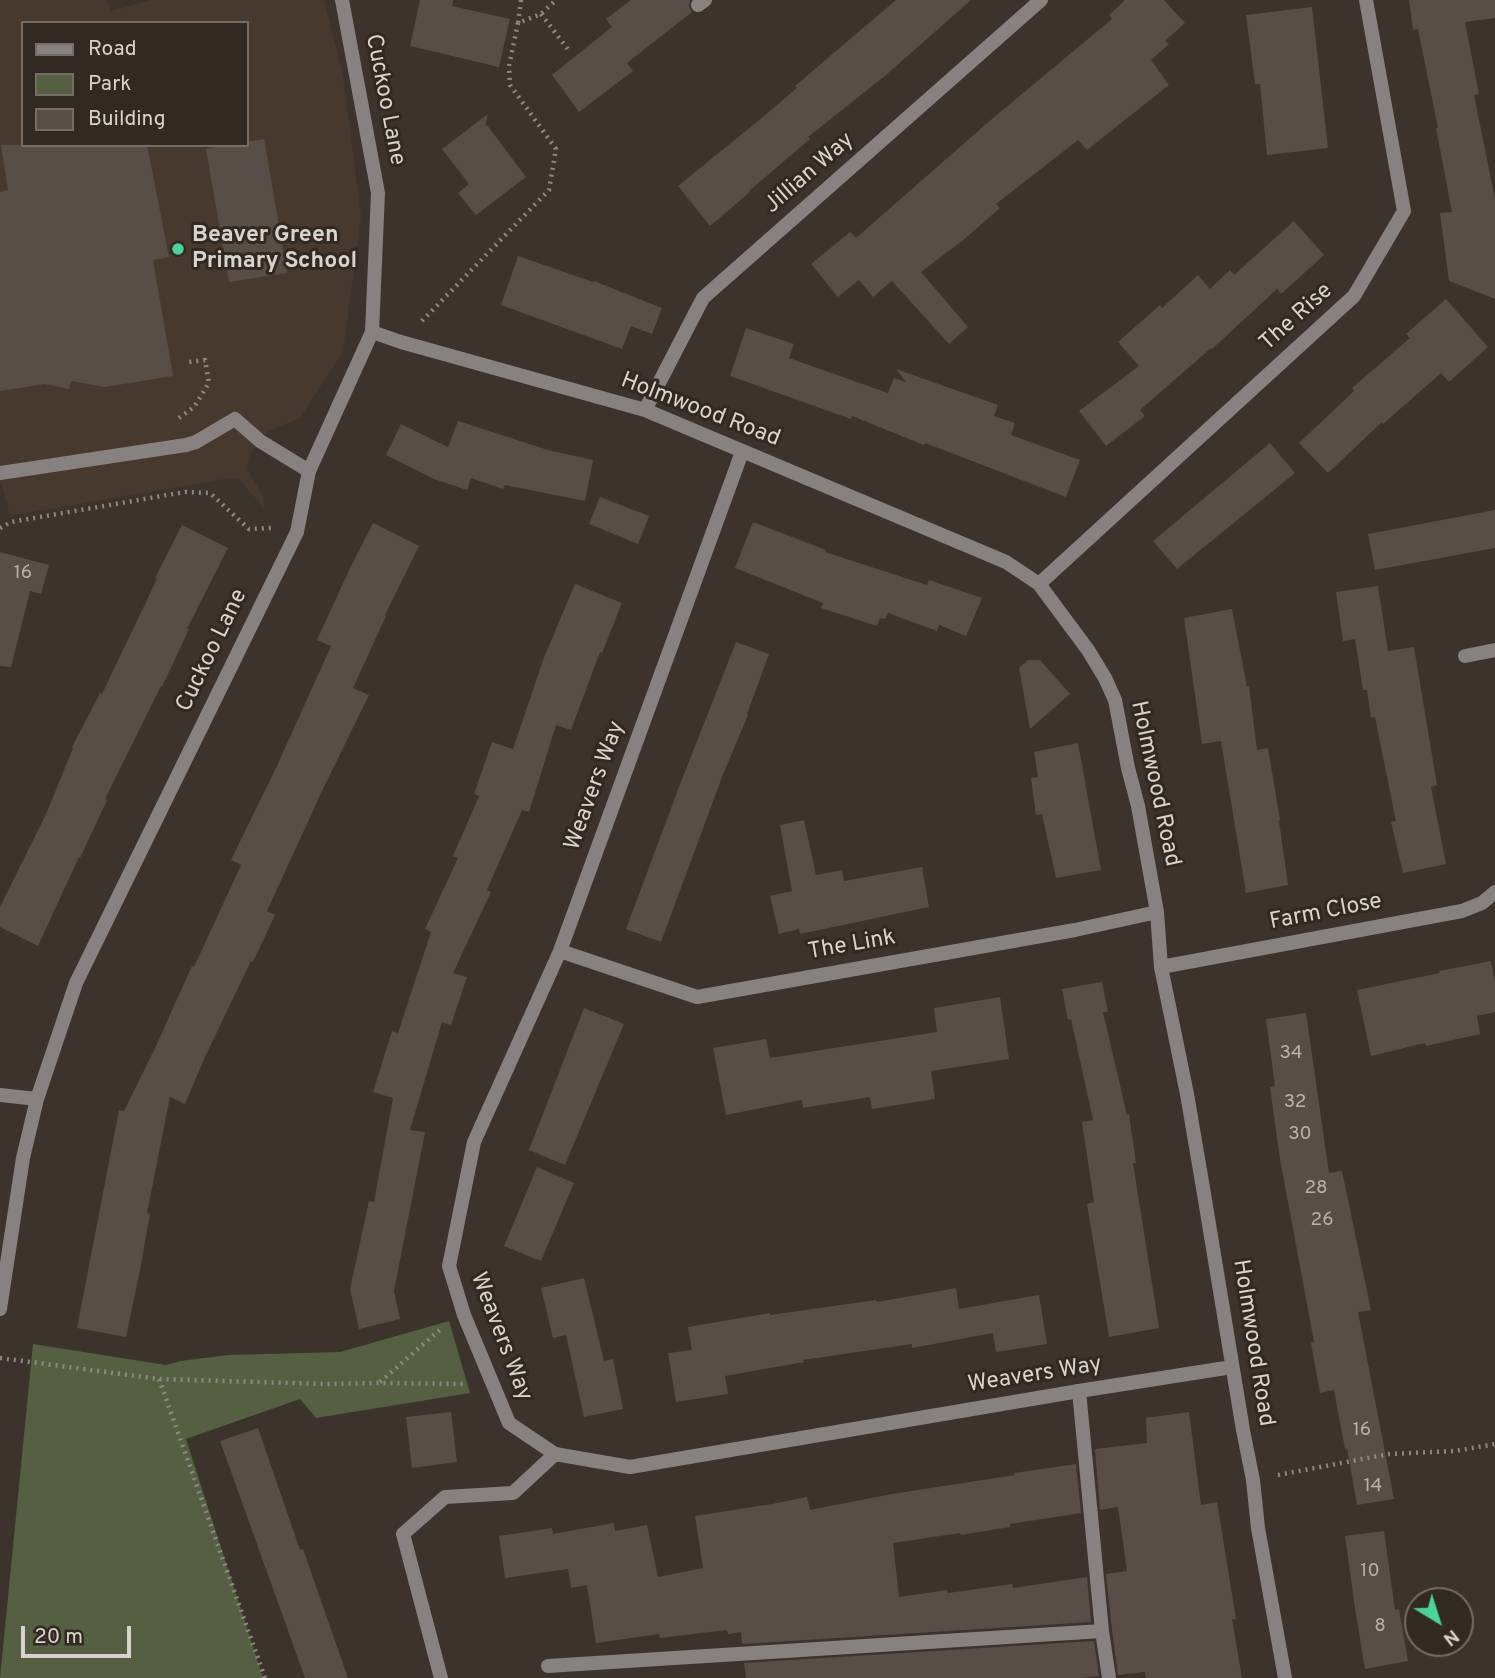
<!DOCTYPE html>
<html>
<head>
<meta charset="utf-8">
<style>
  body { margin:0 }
  #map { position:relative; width:1495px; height:1678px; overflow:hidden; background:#3c332c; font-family:Overpass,sans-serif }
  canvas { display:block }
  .legend { position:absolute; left:21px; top:21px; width:228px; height:126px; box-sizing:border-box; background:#322922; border:2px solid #746d67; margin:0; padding:9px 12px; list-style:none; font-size:21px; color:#d8d3ce }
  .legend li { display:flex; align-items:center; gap:14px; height:35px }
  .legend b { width:35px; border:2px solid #746d67 }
  .north { position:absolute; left:1404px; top:1587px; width:70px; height:70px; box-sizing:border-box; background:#322922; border:2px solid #746d67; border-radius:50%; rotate:142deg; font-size:19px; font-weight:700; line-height:28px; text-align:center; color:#d8d3ce }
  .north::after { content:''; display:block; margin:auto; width:24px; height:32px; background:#4cd39b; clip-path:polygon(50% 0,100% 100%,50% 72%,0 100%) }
  .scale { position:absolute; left:21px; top:1626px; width:110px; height:32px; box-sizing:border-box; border:4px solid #d8d3ce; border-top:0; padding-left:9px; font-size:21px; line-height:24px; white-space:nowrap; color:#d8d3ce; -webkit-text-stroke:5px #322922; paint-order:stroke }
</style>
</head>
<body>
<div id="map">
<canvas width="1495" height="1678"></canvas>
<ul class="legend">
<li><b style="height:9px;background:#87827f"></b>Road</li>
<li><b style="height:19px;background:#555f42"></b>Park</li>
<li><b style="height:19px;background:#584e47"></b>Building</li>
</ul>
<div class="north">N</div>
<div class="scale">20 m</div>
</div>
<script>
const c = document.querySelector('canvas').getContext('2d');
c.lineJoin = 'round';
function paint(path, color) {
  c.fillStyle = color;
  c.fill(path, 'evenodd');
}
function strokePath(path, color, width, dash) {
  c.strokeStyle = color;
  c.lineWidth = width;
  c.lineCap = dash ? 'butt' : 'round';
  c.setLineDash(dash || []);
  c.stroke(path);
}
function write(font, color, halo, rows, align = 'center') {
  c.font = font + ' Overpass,sans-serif';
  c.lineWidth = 6;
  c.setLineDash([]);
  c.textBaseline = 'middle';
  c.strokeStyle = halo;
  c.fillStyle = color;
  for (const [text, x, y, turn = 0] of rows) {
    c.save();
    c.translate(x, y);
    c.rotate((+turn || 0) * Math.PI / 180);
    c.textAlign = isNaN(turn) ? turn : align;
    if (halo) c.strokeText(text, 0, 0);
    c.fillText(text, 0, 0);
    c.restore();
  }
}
const built = new Path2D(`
  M0,0H106L111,11L151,0H324L343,75L361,216L343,352L300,418L268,431L250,454L247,468L263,496L264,508L238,478H230L10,516L2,486L0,485ZM23,23H247V145H23Z`);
const green = new Path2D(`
  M449,1321L470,1393L316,1418L300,1399L186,1439L263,1678H0L33,1344L166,1365L180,1361L228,1355L340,1352Z`);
const building = new Path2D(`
  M420,0H453L452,6L510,19L499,67L410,46Z
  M631,0H690L689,7L692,12L627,63L633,71L579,112L552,75L612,27L606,19Z
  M896,0H971L886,75L808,137L810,139L749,191L750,192L710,226L678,186L758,121L797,88L795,86Z
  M1125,0H1164L1185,23L1165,41L1169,44L1151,60L1169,85L1087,150L1078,140L996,204L1000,208L962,241L921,272L968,327L949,344L892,281L873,297L859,280L838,297L811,264L850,232L856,238L993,118L1112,19L1109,15Z
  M1409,0H1495V18L1465,22L1479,94L1474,95L1495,199V299L1449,281L1440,213L1452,212L1436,128H1438L1418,29L1413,30Z
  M1312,7L1328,148L1267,155L1260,84H1255L1246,15Z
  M488,114L485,127L487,125L526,177L476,215L458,193L469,184L442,149Z
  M264,139L287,273L229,282L206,149L225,145H247V142Z
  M1,145H147L169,257L153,260L173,376L105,387L71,381L69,389L45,384L0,391V192L8,190Z
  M1294,221L1324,255L1281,294L1277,289L1212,349L1211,348L1140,410L1145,416L1106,446L1079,411L1139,366L1118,342L1160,305L1162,308L1198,275L1210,289L1230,270L1234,275Z
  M518,256L593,282L594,281L662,308L652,334L631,326L622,349L501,305Z
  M1446,299L1488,347L1449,382L1441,373L1383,424L1382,422L1328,473L1299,443L1354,391L1352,388L1410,338L1406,334Z
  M746,328L794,344L789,358L888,393L894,378L906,382L896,369L998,405L994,416L1015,423L1011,435L1080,460L1066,497L925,443L924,445L852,416L851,419L730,376Z
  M458,421L548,450L593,460L585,501L505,485L503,489L471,478L467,490L434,479L386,455L401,424L448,447Z
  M1270,443L1295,473L1177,569L1153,541Z
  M600,497L649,516L638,544L589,524Z
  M1495,510V548L1375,570L1368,534Z
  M753,522L826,550L825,552L927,585L929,580L982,598L966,636L939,625L937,631L888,613L885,619L880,618L877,626L821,608L823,603L735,568Z
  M373,523L419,546L385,615L386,616L353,688L369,695L322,791L267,911L275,915L253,962L251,961L204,1059L185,1104L170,1097L147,1213L150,1214L140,1270L126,1337L77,1328L119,1110L124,1111L156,1046L192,966L194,967L241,865L231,860L276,768L331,646L317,640L350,568Z
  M182,525L228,548L187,629H189L162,687L161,686L105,799L107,800L80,858L79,857L38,946L0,927V907L47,812L73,748L72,747L100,693L102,694L157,579L155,578Z
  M0,552L49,565L41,594L30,591L11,667L0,666Z
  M575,584L622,603L602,653L600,652L571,730L556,725L529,812L522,810L487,890L491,892L453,973L467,977L451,1025L442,1022L410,1130L425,1132L394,1291L400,1319L359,1329L350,1289L369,1201L374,1202L393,1098L373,1092L392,1031L398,1033L431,932L425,929L458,858L453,856L479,796L474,794L492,742L513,749L543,660Z
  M1378,586L1388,651L1414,647L1437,785L1431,787L1446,864L1403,873L1391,822L1396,821L1375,717L1371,718L1367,690H1363L1355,639L1343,641L1336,592Z
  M1232,609L1247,687L1249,686L1257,750L1268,748L1280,820L1279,821L1288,885L1246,893L1221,741L1202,744L1184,618Z
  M736,642L769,654L747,714L748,715L722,777L661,942L626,929L679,787Z
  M1028,660H1040L1070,694L1030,729L1019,668Z
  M1078,743L1101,870L1056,878L1042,814L1036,815L1031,778L1038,777L1034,752Z
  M804,820L816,875L842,870L844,881L922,867L929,907L800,934L799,929L779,934L770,896L792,891L780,825Z
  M1491,961L1495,982V1012L1477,1016L1480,1034L1426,1046L1425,1043L1371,1056L1357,990L1440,973L1439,971Z
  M1102,982L1108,1012H1103L1127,1115L1129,1114L1136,1163H1133L1159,1328L1109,1337L1087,1204L1094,1202L1082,1122L1093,1120L1071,1019L1068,1020L1062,989Z
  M1000,997L1009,1059L931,1071L935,1099L872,1109L870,1097L803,1108L802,1100L726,1115L713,1048L766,1039L770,1058L937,1032L934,1008Z
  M584,1008L624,1024L565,1165L529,1150Z
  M1306,1013L1329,1173L1342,1171L1371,1310L1358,1312L1394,1499L1357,1505L1347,1448L1345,1449L1334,1390L1320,1393L1311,1343L1314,1342L1304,1288L1280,1159L1270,1087L1275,1086L1266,1019Z
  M537,1167L574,1183L541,1261L504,1246Z
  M584,1278L604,1361L613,1359L623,1409L584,1417L566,1335L553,1338L541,1288Z
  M956,1288L959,1309L1039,1295L1047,1344L996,1352L993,1333L912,1348V1344L803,1360L804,1362L725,1376L728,1394L676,1402L668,1353L692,1350L688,1327L770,1313V1315L876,1300L877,1302Z
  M451,1412L457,1462L412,1468L406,1417Z
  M1189,1412L1201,1505L1217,1502L1236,1619H1232L1242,1678H1146L1145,1672L1118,1675L1112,1630L1106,1574L1127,1571L1118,1507L1100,1510L1095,1449L1147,1443L1146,1418Z
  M258,1428L300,1550L303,1549L348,1678H305L220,1441Z
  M1076,1464L1081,1513L1010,1524V1527L961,1535L960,1533L893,1543L899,1597L947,1590L948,1593L1012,1584L1013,1588L1087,1577L1091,1622L742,1644L741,1632L728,1634L727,1630L660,1638L659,1634L596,1643L587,1585L571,1588L568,1569L505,1578L499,1536L552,1528L553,1534L614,1523L615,1531L647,1525L658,1577L703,1568L695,1516L772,1504L807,1497L810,1510L892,1494L1015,1475L1014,1473Z
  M1384,1531L1395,1610L1399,1609L1408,1661L1365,1669L1355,1608L1345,1536Z
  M1094,1641L1099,1676L1082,1678H746L744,1663Z`);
const path = new Path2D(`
  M521,0L518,23L541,14L556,0
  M541,14L570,52
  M422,321L549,190L556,149L510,85L509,66L518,23
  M179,418L194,407L209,383L205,360L189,362
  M0,528L11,522L185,492L210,493L249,529L271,528
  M0,1358L159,1379L325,1384L379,1383L465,1384
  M159,1379L265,1678
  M380,1382L442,1328
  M1278,1475L1389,1454L1455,1451L1495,1444`);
const service = new Path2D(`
  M698,5L705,0
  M0,473L186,445L196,442L235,419L260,441L309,471
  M1079,1391L1102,1631L1109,1678
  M548,1666L1102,1631
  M441,1678L403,1534L445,1497L513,1493L555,1454`);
const minor = new Path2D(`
  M372,332L401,342L645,410L1006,562L1039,584L1088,650L1105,678L1115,700L1128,768L1138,806L1157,912L1161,967L1187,1094L1203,1188L1243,1430L1253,1480L1258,1528L1285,1678
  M645,410L703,298L1041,0
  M742,452L560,951L474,1142L449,1266L464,1315L509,1423L555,1454L630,1467L1079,1391L1232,1367
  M1039,584L1354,296L1404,211L1366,0
  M1465,656L1495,650
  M560,951L697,997L1075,930L1157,912
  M1161,967L1462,911L1482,903L1495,892
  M0,1095L37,1099
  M0,1309L23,1158L37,1099L76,983L297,532L309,471L372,332L378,193L342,0`);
const markers = [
  [178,249,7,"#4cd39b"]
];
const numberNames = [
  ["16",23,574],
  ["34",1291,1054],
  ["32",1295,1103],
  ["30",1300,1135],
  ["28",1316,1189],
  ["26",1322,1221],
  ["16",1362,1431],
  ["14",1373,1487],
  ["10",1370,1572],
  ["8",1380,1627]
];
const streetNames = [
  ["Cuckoo Lane",384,100,79],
  ["Jillian Way",810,174,-41],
  ["The Rise",1297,318,-42],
  ["Holmwood Road",700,411,21],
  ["Cuckoo Lane",213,651,-64],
  ["Holmwood Road",1154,784,78],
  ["Weavers Way",596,786,-70],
  ["Farm Close",1326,913,-11],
  ["The Link",852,946,-10],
  ["Weavers Way",500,1337,69],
  ["Holmwood Road",1252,1343,81],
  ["Weavers Way",1035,1376,-9]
];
const poiNames = [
  ["Beaver Green",192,236],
  ["Primary School",192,262]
];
paint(built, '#48392e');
paint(green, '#555f42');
paint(building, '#584e47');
strokePath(path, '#8f8882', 4.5, [2, 5]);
strokePath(service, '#87827f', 14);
strokePath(minor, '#87827f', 14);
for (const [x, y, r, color] of markers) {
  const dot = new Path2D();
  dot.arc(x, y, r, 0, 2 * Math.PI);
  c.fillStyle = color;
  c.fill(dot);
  strokePath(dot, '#322922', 2.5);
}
write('19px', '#b8b2ac', null, numberNames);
write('23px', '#d8d3ce', '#322922', streetNames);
write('bold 23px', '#d8d3ce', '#322922', poiNames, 'left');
</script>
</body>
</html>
